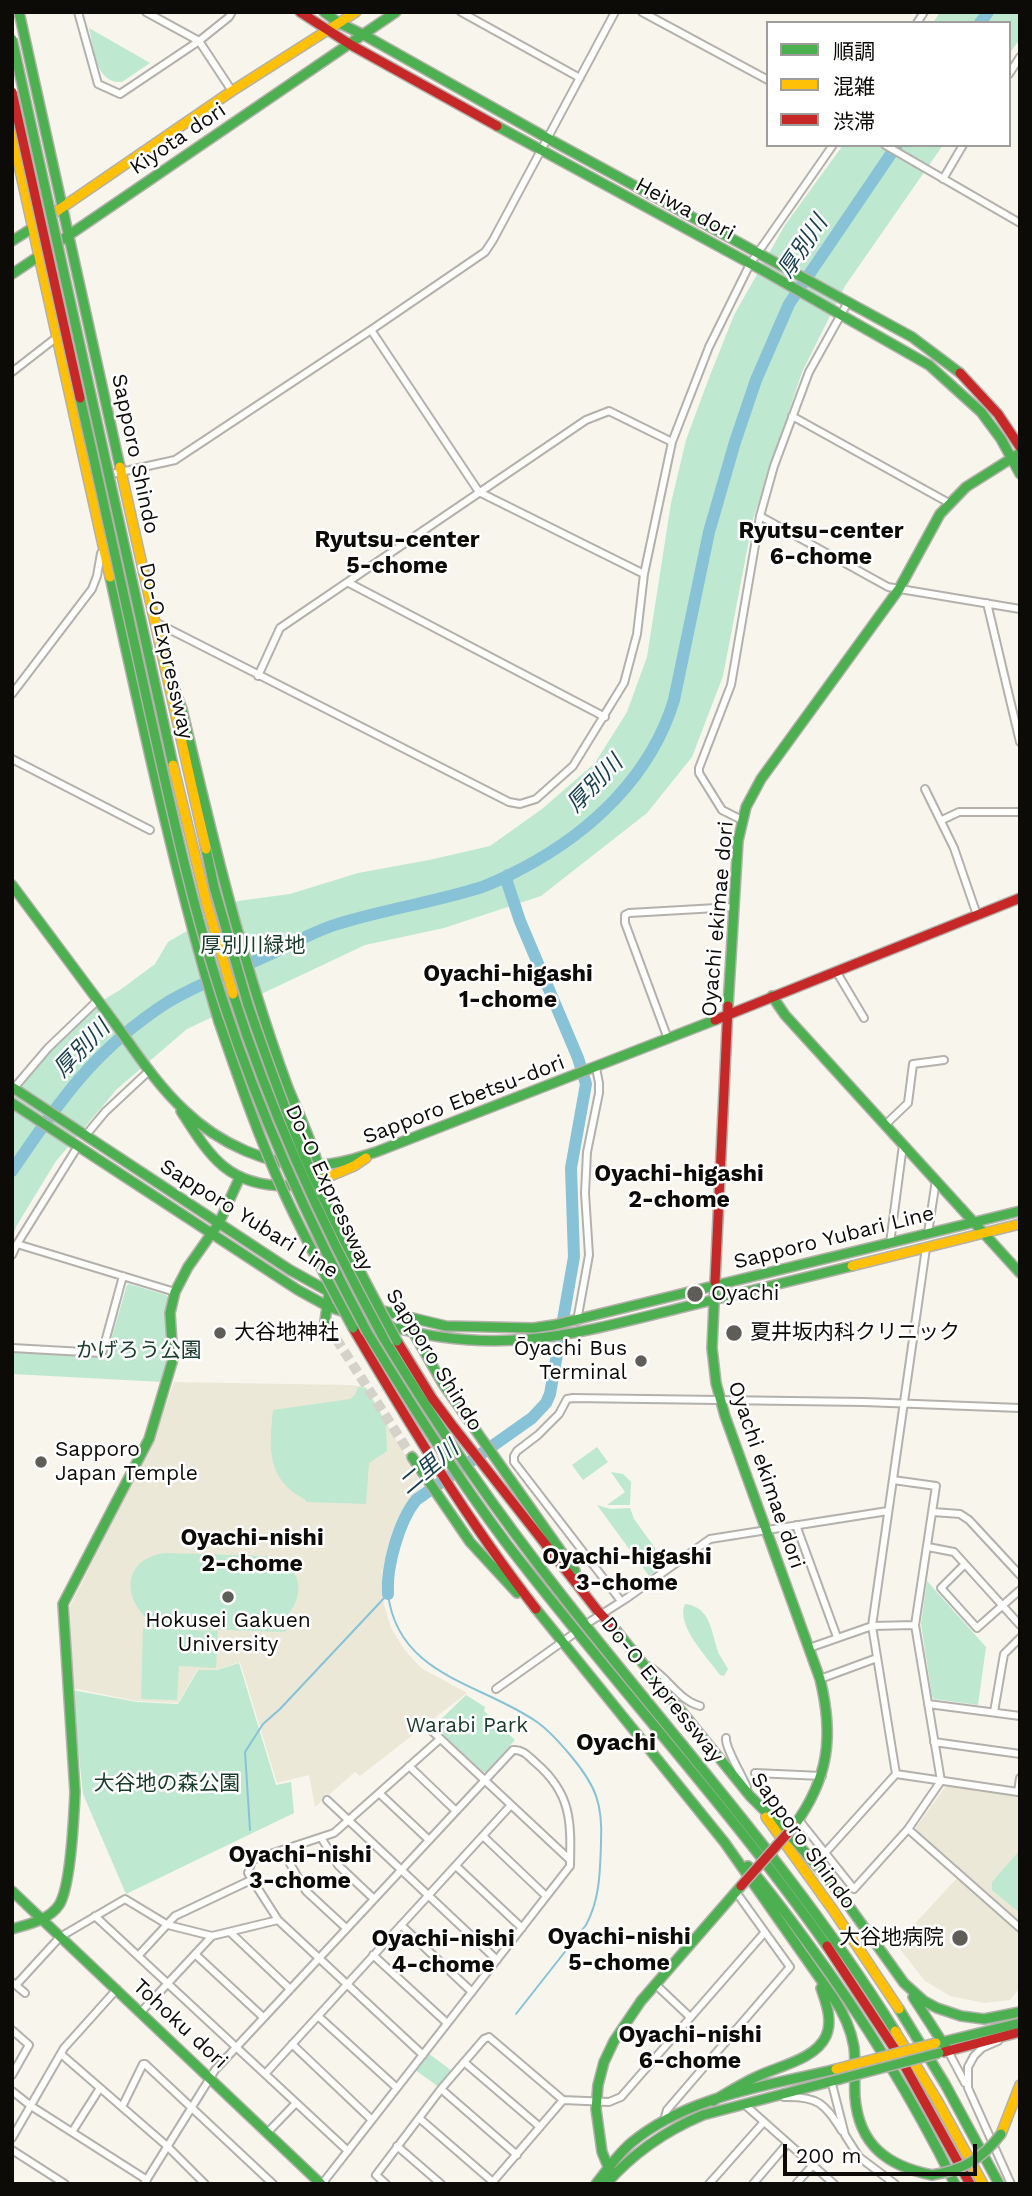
<!DOCTYPE html>
<html>
<head>
<meta charset="utf-8">
<style>
  body { margin:0 }
  #map { position:relative; width:1032px; height:2196px; overflow:hidden; background:#f8f5ed; font-family:"Work Sans","Noto Sans JP",sans-serif }
  canvas { display:block }
  .frame { position:absolute; inset:0; border:14px solid #0d0b07; pointer-events:none }
  .legend { position:absolute; left:766px; top:21px; width:245px; height:126px; box-sizing:border-box; background:#fff; border:2px solid #9e9d9c; margin:0; padding:9px 12px; list-style:none; font-size:21px; color:#0d0b07 }
  .legend li { display:flex; align-items:center; gap:14px; height:35px }
  .legend b { width:35px; border:2px solid #9e9d9c }
  .scale { position:absolute; left:783px; top:2144px; width:194px; height:32px; box-sizing:border-box; border:4px solid #0d0b07; border-top:0; padding-left:9px; font-size:21px; line-height:24px; white-space:nowrap; color:#0d0b07; -webkit-text-stroke:5px #fff; paint-order:stroke }
</style>
</head>
<body>
<div id="map">
<canvas width="1032" height="2196"></canvas>
<div class="frame"></div>
<ul class="legend">
<li><b style="height:9px;background:#4caf50"></b>順調</li>
<li><b style="height:9px;background:#ffc107"></b>混雑</li>
<li><b style="height:9px;background:#c62828"></b>渋滞</li>
</ul>
<div class="scale">200 m</div>
</div>
<script>
const c = document.querySelector('canvas').getContext('2d');
c.lineJoin = 'round';
function paint(path, color) {
  c.fillStyle = color;
  c.fill(path, 'evenodd');
}
function strokePath(path, color, width, dash) {
  c.strokeStyle = color;
  c.lineWidth = width;
  c.lineCap = dash ? 'butt' : 'round';
  c.setLineDash(dash || []);
  c.stroke(path);
}
function write(font, color, halo, rows, align = 'center') {
  c.font = font + ' "Work Sans","Noto Sans JP",sans-serif';
  c.lineWidth = 5;
  c.setLineDash([]);
  c.textBaseline = 'middle';
  c.strokeStyle = halo;
  c.fillStyle = color;
  for (const [text, x, y, turn = 0] of rows) {
    c.save();
    c.translate(x, y);
    c.rotate((+turn || 0) * Math.PI / 180);
    c.textAlign = isNaN(turn) ? turn : align;
    if (halo) c.strokeText(text, 0, 0);
    c.fillText(text, 0, 0);
    c.restore();
  }
}
const built = new Path2D(`
  M174,1382L351,1385L366,1387L423,1486L403,1509L396,1524L382,1571L383,1601L391,1628L404,1649L421,1668L467,1693L360,1776L355,1772L315,1807L309,1775L277,1783L240,1662L216,1670H197L178,1703L136,1701L72,1688L70,1606L154,1439Z
  M946,1786L1020,1797V1922L916,1830V1827Z
  M957,1878L1020,1932V1988L1010,2000L984,2003L950,1996L925,1981L896,1944Z`);
const green = new Path2D(`
  M940,12H1020V39L1009,54V23H933Z
  M89,28L150,63L122,82C95,84 94,48 89,28Z
  M843,145H943L845,286L802,372L753,519L723,676L692,757L647,813L541,896L444,928L365,945L187,1029L117,1089L56,1161L17,1225L12,1237V1096L26,1075L55,1043L95,1005L120,990L155,964L168,942L238,901L290,894L358,873L429,860L490,846L542,809L595,763L627,712L647,657L671,503L686,440L709,378L734,315L785,225Z
  M129,1284L166,1295L168,1297C162,1322 172,1339 168,1360C167,1367 164,1375 162,1382L12,1374V1350L106,1357L127,1285Z
  M358,1387L366,1388L386,1423L387,1451L369,1463L366,1504L306,1502V1500C266,1480 269,1448 273,1410L350,1399L355,1395Z
  M597,1447L608,1462L583,1480L572,1465Z
  M611,1472L623,1474L631,1482L630,1505H607L625,1492Z
  M597,1505L611,1509L630,1508L634,1519L655,1548L660,1567L649,1576Z
  M166,1553L266,1556C305,1563 308,1600 280,1622L286,1623V1632L147,1627V1619C120,1593 126,1557 166,1553Z
  M927,1581L986,1647L978,1705L934,1699L932,1696L921,1624Z
  M685,1604C712,1607 711,1634 719,1654C722,1659 725,1664 728,1669L724,1676L720,1675C708,1658 675,1625 685,1604Z
  M143,1628L218,1631L216,1668L179,1666L177,1700L141,1699Z
  M239,1663L276,1785L291,1782L294,1813L126,1894L83,1794L72,1690L137,1702L178,1704L198,1670H217Z
  M466,1695L485,1707L484,1711L515,1740L486,1772H483L434,1726Z
  M1020,1850V1913L992,1890V1882Z
  M428,2053L452,2071L439,2087L415,2070Z`);
const stream = new Path2D(`
  M388,1594C398,1676 481,1683 537,1722C550,1731 561,1744 571,1756C596,1786 603,1804 601,1843C600,1872 600,1899 586,1925L516,2014
  M250,1830L245,1752L263,1724L280,1709L387,1595`);
const river = new Path2D(`
  M980,23L988,12
  M12,1171C59,1101 96,1048 168,1002C198,984 233,971 264,957C289,946 315,930 341,923C387,909 434,902 479,888C494,883 509,875 523,868C591,832 651,776 674,700L709,532L735,442L756,380L789,304L897,145
  M388,1594C386,1567 399,1521 416,1500L532,1418L546,1403L550,1394L574,1257L571,1168L586,1084L578,1058L520,921L507,882L508,875`);
const highwayTunnel = new Path2D(`
  M328,1326L412,1457`);
const street = new Path2D(`
  M78,12L98,84L120,94L199,41L229,17L232,12
  M146,12L199,41L232,91
  M461,12L580,78
  M642,12L768,80
  M917,23L924,12
  M1009,74L1020,57
  M885,145L1020,223
  M943,179L963,145
  M371,330L479,492L644,574
  M12,372L57,337
  M792,416L949,503
  M107,475L175,460L371,330L485,252L493,240L615,12
  M760,516L888,587L1020,609
  M349,583L605,717
  M987,603L1020,742
  M155,622L509,802L520,804L536,799L573,766L624,683L637,634L644,574L672,442L709,347L750,264L833,145
  M258,676L280,628L586,420L609,411L672,442
  M12,694L92,589L97,576L101,553
  M12,759L150,830
  M925,789L954,848L977,915
  M742,820L722,810L699,773V768L731,685L760,516L774,466L809,372L848,302
  M942,820L959,812H1020
  M836,971L864,1018
  M668,1039L625,923V915L629,913L734,907
  M14,1088L48,1048L98,1000
  M885,1125L908,1103L913,1064L944,1060
  M86,1135L105,1112L150,1070
  M928,1233L936,1180
  M890,1243L903,1145
  M17,1244L175,1292
  M12,1255L17,1244L78,1146
  M577,1321L589,1255L585,1193L587,1152L599,1093V1083L596,1068
  M12,1348L102,1353L123,1276
  M933,1512L960,1514L969,1520L1020,1575
  M796,1525L837,1637
  M928,1547L954,1552L1020,1625
  M964,1565L941,1588L977,1628L1020,1590
  M621,1601L514,1462V1456L517,1451L538,1435L559,1414L567,1399L573,1398L864,1402L1020,1408
  M591,1621L627,1598L710,1539L888,1511
  M809,1648L872,1626L915,1625
  M648,1666C667,1676 679,1701 700,1706
  M820,1679L877,1658
  M496,1689L572,1635
  M928,1704L1020,1716
  M994,1712L1004,1654L1020,1638
  M431,1730L570,1860
  M726,1738C725,1748 742,1775 747,1787
  M934,1742L1020,1754
  M409,1766L456,1811
  M755,1773L822,1776
  M896,1774L1018,1792L1020,1778
  M379,1793L429,1840
  M327,1800L497,1960
  M799,1820L854,1889L908,1829L941,1781L915,1625L936,1486L893,1480
  M908,1829L1020,1928
  M483,1836L546,1896
  M322,1839L338,1865L374,1899
  M282,1850L306,1891L346,1928
  M825,1853L896,1774L872,1626L926,1248
  M456,1866L522,1928
  M95,1916L348,2151
  M401,1925L472,1992
  M230,1932L290,1989
  M196,1955L263,2017
  M373,1955L447,2023
  M138,1956L175,1916L251,1880
  M12,1982L25,1993
  M655,1984L690,2017
  M16,1985L60,1937L125,1899L168,1925L212,1936L278,1920
  M141,2012L212,1936
  M318,2016L397,2088
  M12,2030L29,2045L12,2075
  M998,2041L982,2048L974,2056L968,2067V2088L1011,2184
  M292,2044L372,2120
  M948,2051L965,2083
  M61,2054L167,2146L205,2184
  M423,2055L278,1920L248,1873L252,1860L334,1833L440,1739
  M464,2062L540,2127
  M265,2074L511,1805
  M831,2080L845,2135L859,2157L895,2184
  M441,2089L517,2155
  M12,2091L31,2106L147,2180
  M784,2097C818,2096 824,2103 842,2131
  M744,2104L834,2184
  M122,2107L143,2064H145L273,2184
  M419,2118L493,2182
  M664,2120L667,2110L790,1967L736,1892
  M72,2132L100,2088
  M268,2132L296,2103
  M12,2138L64,2048L117,1989
  M397,2146L441,2184
  M12,2150L65,2184
  M144,2184L215,2070L513,1750C523,1749 529,1757 536,1763C572,1794 571,1822 570,1866L322,2184
  M386,2184L376,2175L441,2089L484,2039L489,2037L563,2100L609,2102L621,2097L765,1932
  M491,2184L563,2100
  M709,2184L763,2123
  M753,2184L787,2144
  M796,2184L812,2166`);
const fast = new Path2D(`
  M19,12L120,467
  M324,12L339,23L364,35L547,138L912,337L960,373
  M497,126L764,271L929,365L981,412L1001,439L1020,474
  M12,241L37,225
  M53,246L396,12
  M12,274L42,254
  M110,577C143,726 175,876 219,1022
  M173,685L182,709C212,836 242,963 287,1085C294,1104 321,1160 319,1176L312,1183
  M206,849L214,887L248,1005
  M12,885C45,929 78,973 111,1018C134,1049 155,1083 184,1110C218,1143 270,1168 319,1165C338,1164 357,1158 376,1152L715,1020
  M772,996L785,1015L1020,1273
  M728,1006L738,841L746,807L761,779L899,589L940,514L966,487L1020,453
  M12,1087L290,1270L335,1295
  M12,1103L298,1290L329,1307L348,1313
  M181,1111C211,1158 228,1186 288,1186
  M715,1282L712,1348L716,1383L725,1416L820,1679C834,1736 829,1778 794,1826
  M375,1309L446,1326L533,1328L554,1325L1020,1211
  M405,1318L443,1384L575,1571
  M385,1325C497,1357 572,1335 680,1308C738,1294 795,1280 852,1266
  M328,1326L325,1321L329,1293
  M367,1332C411,1404 456,1476 507,1544C611,1680 728,1806 827,1946
  M383,1337C438,1428 498,1514 564,1598C676,1741 799,1876 895,2031
  M412,1457L470,1542L517,1593
  M536,1609L725,1843L833,1997C843,2012 851,2029 854,2047C856,2064 854,2080 855,2097C859,2145 887,2166 932,2175
  M615,1629L750,1796L798,1844L841,1895L904,1983L924,2001L937,2008L961,2016L984,2019L1020,2012
  M748,1866C769,1890 788,1916 807,1942C864,2019 913,2099 955,2184
  M12,1891L321,2184
  M12,1929C29,1924 49,1920 59,1905C71,1887 74,1815 75,1792L63,1604L149,1439L173,1359L170,1313L175,1292L188,1267L219,1223L239,1179
  M913,1997L948,2051
  M899,2009L945,2084L999,2184
  M938,2043L1020,2023
  M713,2101C727,2093 741,2084 756,2077C778,2066 815,2060 826,2036C833,2020 826,2003 821,1988
  M612,2176L602,2152L596,2109L598,2085L604,2062L614,2041L641,2001L741,1886
  M596,2184C607,2170 617,2155 631,2143C687,2096 767,2086 836,2069
  M606,2184C633,2153 665,2131 703,2115L840,2079`);
const slow = new Path2D(`
  M12,134L110,577
  M57,211L232,91L356,12
  M120,467L206,849
  M316,1182L354,1166L366,1158
  M852,1266L1020,1224
  M766,1817L833,1910L899,2009
  M895,2031L937,2100L983,2184
  M1001,2134L1020,2085`);
const jam = new Path2D(`
  M300,12L351,45L497,126
  M960,373L998,414L1020,447
  M715,1020L1020,898
  M715,1282L728,1006
  M353,1328C410,1425 467,1520 536,1609
  M397,1341L432,1398L452,1425L597,1610L615,1629
  M827,1946L898,2054L970,2184
  M944,2052L1020,2032`);
const fastBridge = new Path2D(`
  M12,39L173,765
  M80,398C104,503 127,608 150,714C172,812 193,911 225,1007C262,1120 311,1227 367,1332
  M233,994C271,1114 323,1227 383,1337
  M248,1005C266,1057 284,1109 306,1160C333,1222 365,1282 397,1341
  M219,1022C239,1080 259,1138 284,1193C305,1239 329,1283 353,1328
  M840,2079L939,2053
  M932,2175C963,2170 982,2159 1001,2134`);
const slowBridge = new Path2D(`
  M173,765L206,901L233,994
  M836,2069L936,2043`);
const jamBridge = new Path2D(`
  M12,92L80,398
  M741,1886L794,1826`);
const markers = [
  [695,1294,9,"#5f5d58"],
  [220,1333,7,"#5f5d58"],
  [734,1333,9,"#5f5d58"],
  [641,1361,7,"#5f5d58"],
  [41,1462,7,"#5f5d58"],
  [228,1597,7,"#5f5d58"],
  [960,1938,9,"#5f5d58"]
];
const streetNames = [
  ["Kiyota dori",178,139,-34],
  ["Heiwa dori",685,209,28],
  ["Sapporo Shindo",135,454,78],
  ["Do-O Expressway",166,651,77],
  ["Oyachi ekimae dori",718,919,-85],
  ["Sapporo Ebetsu-dori",464,1100,-21],
  ["Do-O Expressway",329,1188,65],
  ["Sapporo Yubari Line",249,1219,32],
  ["Sapporo Yubari Line",834,1238,-14],
  ["Sapporo Shindo",434,1360,58],
  ["Oyachi ekimae dori",766,1475,71],
  ["Do-O Expressway",662,1690,51],
  ["Sapporo Shindo",803,1841,54],
  ["Tohoku dori",180,2024,43]
];
const parkNames = [
  ["厚別川緑地",253,946],
  ["かげろう公園",139,1351],
  ["Warabi Park",467,1726],
  ["大谷地の森公園",167,1784]
];
const poiNames = [
  ["Oyachi",711,1294],
  ["大谷地神社",234,1333],
  ["夏井坂内科クリニック",750,1333],
  ["Ōyachi Bus",627,1349,"right"],
  ["Terminal",627,1373,"right"],
  ["Sapporo",55,1450],
  ["Japan Temple",55,1474],
  ["Hokusei Gakuen",228,1621,"center"],
  ["University",228,1645,"center"],
  ["大谷地病院",944,1938,"right"]
];
const waterNames = [
  ["厚別川",803,247,-56],
  ["厚別川",595,784,-46],
  ["厚別川",82,1049,-46],
  ["二里川",429,1468,-40]
];
const neighbourhoodNames = [
  ["Ryutsu-center",821,531],
  ["6-chome",821,557],
  ["Ryutsu-center",397,540],
  ["5-chome",397,566],
  ["Oyachi-higashi",508,974],
  ["1-chome",508,1000],
  ["Oyachi-higashi",679,1174],
  ["2-chome",679,1200],
  ["Oyachi-nishi",252,1538],
  ["2-chome",252,1564],
  ["Oyachi-higashi",627,1557],
  ["3-chome",627,1583],
  ["Oyachi-nishi",300,1855],
  ["3-chome",300,1881],
  ["Oyachi-nishi",619,1937],
  ["5-chome",619,1963],
  ["Oyachi-nishi",443,1939],
  ["4-chome",443,1965],
  ["Oyachi-nishi",690,2035],
  ["6-chome",690,2061]
];
const quarterNames = [
  ["Oyachi",616,1743]
];
paint(built, '#ece8d8');
paint(green, '#bee8cf');
strokePath(stream, '#87c2d7', 2);
strokePath(river, '#87c2d7', 12);
strokePath(highwayTunnel, '#d5d2ca', 10, [10, 5]);
strokePath(street, '#b4b1ac', 10);
strokePath(fast, '#b4b1ac', 12);
strokePath(slow, '#b4b1ac', 12);
strokePath(jam, '#b4b1ac', 12);
strokePath(street, '#fefefc', 6);
strokePath(fast, '#4caf50', 9);
strokePath(slow, '#ffc107', 9);
strokePath(jam, '#c62828', 9);
strokePath(fastBridge, '#b4b1ac', 12, []);
strokePath(slowBridge, '#b4b1ac', 12, []);
strokePath(jamBridge, '#b4b1ac', 12, []);
strokePath(fastBridge, '#4caf50', 9);
strokePath(slowBridge, '#ffc107', 9);
strokePath(jamBridge, '#c62828', 9);
for (const [x, y, r, color] of markers) {
  const dot = new Path2D();
  dot.arc(x, y, r, 0, 2 * Math.PI);
  c.fillStyle = color;
  c.fill(dot);
  strokePath(dot, '#fff', 2.5);
}
write('21px', '#0d0b07', '#fff', streetNames);
write('21px', '#183c2c', '#fff', parkNames);
write('21px', '#0d0b07', '#fff', poiNames, 'left');
write('italic 23px', '#163d4c', '#fff', waterNames);
write('bold 23px', '#0d0b07', '#fff', neighbourhoodNames);
write('bold 24px', '#0d0b07', '#fff', quarterNames);
</script>
</body>
</html>
